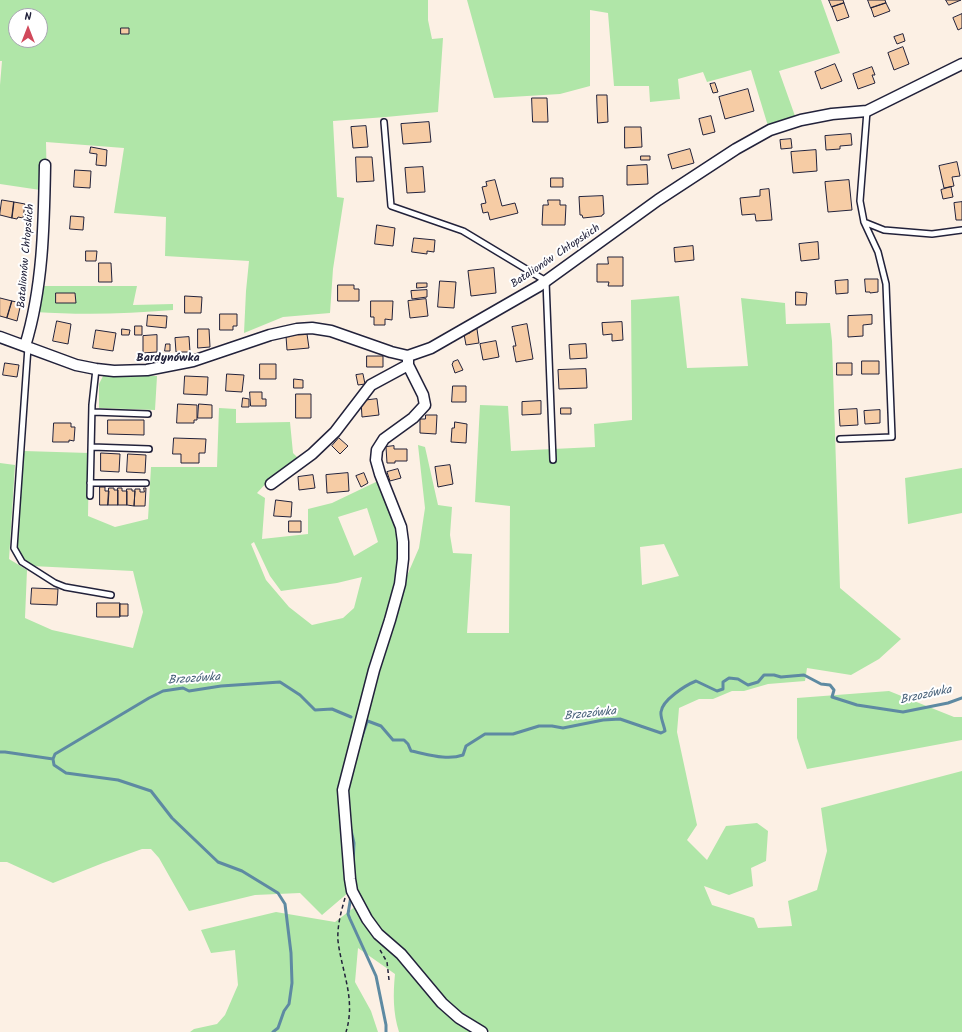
<!DOCTYPE html>
<html>
<head>
<meta charset="utf-8">
<style>
  body { margin:0 }
  #map { position:relative; width:962px; height:1032px; overflow:hidden; background:#fcf0e4; font-family:Kalam,sans-serif }
  canvas { display:block }
  .north { position:absolute; left:8px; top:8px; width:40px; height:40px; box-sizing:border-box; background:#fff; border:1px solid #a7a7b1; border-radius:50%; rotate:0deg; font-size:11px; font-weight:700; line-height:16px; text-align:center; color:#22223b }
  .north::after { content:''; display:block; margin:auto; width:14px; height:18px; background:#d1495b; clip-path:polygon(50% 0,100% 100%,50% 72%,0 100%) }
</style>
</head>
<body>
<div id="map">
<canvas width="962" height="1032"></canvas>
<div class="north">N</div>
</div>
<script>
const c = document.querySelector('canvas').getContext('2d');
c.lineJoin = 'round';
function paint(path, color) {
  c.fillStyle = color;
  c.fill(path, 'evenodd');
}
function strokePath(path, color, width, dash) {
  c.strokeStyle = color;
  c.lineWidth = width;
  c.lineCap = dash ? 'butt' : 'round';
  c.setLineDash(dash || []);
  c.stroke(path);
}
function write(font, color, halo, rows, align = 'center') {
  c.font = font + ' Kalam,sans-serif';
  c.lineWidth = 4;
  c.setLineDash([]);
  c.textBaseline = 'middle';
  c.strokeStyle = halo;
  c.fillStyle = color;
  for (const [text, x, y, turn = 0] of rows) {
    c.save();
    c.translate(x, y);
    c.rotate((+turn || 0) * Math.PI / 180);
    c.textAlign = isNaN(turn) ? turn : align;
    if (halo) c.strokeText(text, 0, 0);
    c.fillText(text, 0, 0);
    c.restore();
  }
}
const green = new Path2D(`
  M0,0H428V20L432,39L443,38L438,112L386,117L333,121L337,197L344,198L333,269L330,313L283,317L244,333L246,291L249,261L165,256L166,217L114,213L124,148L46,142L47,191L0,184V85L2,61H0ZM16,16H40V40H16Z
  M467,0H821L840,53L779,71L795,116L768,126L751,70L707,82L703,72L678,79L680,99L650,102L649,86H614L608,13L590,10V86L560,94L494,98Z
  M39,286H137L133,305L173,304V310C126,314 81,315 35,312Z
  M679,296L687,368L748,366L741,298L785,303L786,324L830,323L832,341L840,588L901,639L879,659L851,675L807,668L805,681L768,684L744,691H732L713,699H699L679,708L677,732L697,825L687,840L707,860L726,826L757,823L768,831L766,861L751,868L753,886L729,895L704,886L712,905L754,918L758,928L792,926L788,901L817,890L827,851L821,808L962,771V1032H490L461,1016L444,1000L405,951L380,928L361,901L353,886L341,822L344,871L349,892L322,915L300,893L255,895L189,911L159,858L151,849H142L103,863L53,883L7,862H0V463L15,465L9,559L27,570L25,618L52,630L133,648L143,612L133,571L32,566L22,557L17,546L24,451L89,453L88,516L115,527L148,519L151,467H217L219,408L236,409V423L290,422L293,453L298,458L270,479L257,493L265,498L262,539L308,534V509L332,503L378,481L397,527L400,542L396,610L406,578L419,548L425,508L418,445L425,447L438,505L452,507L450,535L453,553L472,554L467,633H509L510,506L475,502L480,405L508,406L511,451L595,447L594,424L632,420L631,300ZM367,508L378,542L354,556L338,517ZM254,542L270,576L281,591L337,583L362,577L354,608L343,618L312,625L289,607L266,580L251,544ZM664,544L679,576L642,585L640,547Z
  M103,376H157L155,410L99,408V384Z
  M962,468V513L908,524L905,478Z
  M889,691L954,717H962V740L807,769L797,738V698Z
  M356,906L437,1005L455,1021L474,1032H399C393,1013 393,994 395,974L358,948L355,982L371,1011L378,1032H190L194,1029L217,1024L225,1015L238,985L235,950L211,953L201,930L276,912L335,922Z`);
const stream = new Path2D(`
  M365,720L381,726L393,740H404L408,744L411,751C427,754 447,761 463,755L466,746L485,734H513L539,726H552L563,728L603,720L620,719L661,733L665,731C664,725 660,717 661,712C662,700 686,685 696,681L717,691L723,689V682L729,678L738,679L748,685L758,682L764,675H774L781,677L804,675L821,684L830,685L834,690L832,697L857,705L903,712L948,703L962,698
  M360,742L367,722
  M0,752H5L53,759L55,754L149,698L163,691L183,688L189,691L221,686L280,682L300,695L315,710L332,709L351,717
  M53,759L54,765L66,773L118,780L151,791L172,818L218,862L242,871L278,893L285,904L291,953L292,983L289,1004L284,1011L278,1028L273,1032
  M351,830L354,843L353,864
  M351,896L348,914L350,919L376,976L386,1025V1032`);
const building = new Path2D(`
  M829,0H843L844,3L832,7Z
  M868,0H885L886,3L871,8Z
  M946,0H961L949,5Z
  M844,3L849,17L837,21L832,7Z
  M886,3L890,11L874,17L871,8Z
  M962,14V28L958,30L953,18Z
  M121,28H129V34H121Z
  M903,34L905,41L897,44L894,37Z
  M903,47L909,64L894,70L888,53Z
  M835,64L842,81L821,89L815,72Z
  M872,67L875,75H872L875,83L858,89L853,74Z
  M715,83L718,92L713,93L710,84Z
  M748,89L754,111L725,119L719,97Z
  M597,95H607L608,122L598,123Z
  M532,98H547L548,122H533Z
  M711,116L715,132L703,135L699,119Z
  M429,122L431,142L403,144L401,124Z
  M366,126L368,147L353,148L351,127Z
  M625,127H641L642,147L625,148Z
  M851,134L852,145L840,146V149L826,150L825,136Z
  M791,139L792,148L781,149L780,140Z
  M91,147L107,150L106,166L96,165L97,154L90,153Z
  M690,149L694,163L672,169L668,155Z
  M816,150L817,171L793,173L791,152Z
  M641,156H650V160H641Z
  M356,157H372L374,181L357,182Z
  M957,162L960,176L952,177L954,186L944,188L939,166Z
  M647,165L648,184L627,185V166Z
  M423,167L425,192L407,193L405,168Z
  M75,170L91,171L90,188L74,187Z
  M551,178H563V187H551Z
  M495,180L502,206L515,203L518,213L490,220L488,212L483,213L481,204L486,203L482,187L487,186L486,182Z
  M849,180L852,210L828,212L825,182Z
  M951,187L953,197L943,199L941,190Z
  M769,189L772,220L756,221L755,214L742,215L740,198L760,196V190Z
  M603,196L604,214L602,215V216L583,218L582,215H580L579,197Z
  M2,200L14,202L12,218L0,215Z
  M548,200H560V205H566L565,225H542L543,205H548Z
  M14,202L25,204L23,218L18,217L17,219L12,218Z
  M962,202V220H956L954,203Z
  M71,216L84,217L83,230L70,229Z
  M377,225L395,228L393,246L375,244Z
  M414,238L435,240L434,252L427,251V254L412,252Z
  M818,242L819,259L801,261L799,244Z
  M693,246L694,260L675,262L674,248Z
  M86,251H97L96,261H86Z
  M608,257H623V286H608L609,282H597V264H608Z
  M99,263H111L112,282H99Z
  M494,268L496,293L471,296L468,271Z
  M865,279H878V292L870,293V292H866Z
  M848,280V293L836,294L835,281Z
  M440,281L456,282L454,308L438,307Z
  M417,283H427V287L417,288Z
  M338,285H354V289H359V301H338Z
  M427,290V297L412,299L411,291Z
  M796,292L807,293L806,305H796Z
  M56,293H75L76,303H56Z
  M185,296L202,297L201,313H185Z
  M0,298L12,301L7,318L0,316Z
  M426,299L428,316L410,318L408,301Z
  M12,301L21,303L17,321L7,318Z
  M371,301H393L392,320L385,319V325H374V317H371Z
  M220,314H237V326H233V330H220Z
  M148,315L167,316L166,328L147,326Z
  M872,315V324L863,325V336L848,337V316Z
  M57,321L71,324L68,344L53,341Z
  M622,322L623,340L612,341V334L603,335L602,323Z
  M527,324L533,359L516,362L513,346H516L512,327Z
  M135,326H142V335H135Z
  M122,329L130,330L129,335H122Z
  M198,329H209L210,347L198,348Z
  M477,329L479,343L466,345L464,334L470,333L469,330Z
  M96,330L116,333L113,351L93,348Z
  M307,334L309,348L287,350L286,336Z
  M157,335V352L143,353V336Z
  M189,337L190,352H176L175,338Z
  M496,341L499,357L483,360L480,344Z
  M166,344H170V351H165Z
  M586,344L587,358L570,359L569,345Z
  M367,356H383V367H367Z
  M458,360L463,370L455,373L452,364L453,363V362Z
  M862,361H879V374H862Z
  M5,363L19,365L17,377L3,375Z
  M837,363H852V375H837Z
  M260,364H276V379H260Z
  M586,369L587,388L559,389L558,370Z
  M227,374L244,375L242,392L226,391Z
  M363,374L365,384L358,385L356,375Z
  M185,376L208,377L207,395L184,394Z
  M294,379L303,380V388H294Z
  M453,386H466V402H452Z
  M250,392H262V399H266V406H251Z
  M296,394H311V418H296Z
  M243,398L249,399V407H242Z
  M377,399L379,415L362,417L361,401Z
  M541,401V414L522,415V402Z
  M178,404L197,405V420H194V423H177Z
  M199,404L212,405V418H198Z
  M561,408H571V414H561Z
  M857,409L858,425L840,426L839,410Z
  M880,410V423L865,424L864,411Z
  M426,415H437L436,434L420,433V419H425Z
  M108,420H144V435L108,434Z
  M455,422L467,424L466,443L451,442L452,428H454Z
  M54,423H71V427H75L74,441L69,440V442H53Z
  M174,438L206,439L205,453H199V463H181V454H173Z
  M339,438L348,446L340,454L332,446Z
  M394,446V449H407V461H395V463H387L386,447Z
  M101,453L120,454L119,472L101,471Z
  M128,454L146,455L145,473L127,472Z
  M450,465L453,484L438,487L435,467Z
  M398,469L401,478L390,481L387,472Z
  M348,473L349,491L327,493L326,475Z
  M364,473L368,483L361,487L356,476Z
  M313,475L315,488L299,490L298,477Z
  M100,487H105V491H109L108,505H100Z
  M109,488H114V490H118V505H108Z
  M118,488H122V491H127V505H118Z
  M144,488H146L145,506H134L135,489H140V492H144Z
  M127,489H132V491H135L134,506L127,505Z
  M276,500L292,502L291,517L274,516Z
  M289,521H301V532H289Z
  M32,588L58,589L57,605L31,604Z
  M97,603H120V617H97Z
  M120,604H128V616H120Z`);
const path = new Path2D(`
  M345,898C341,912 337,926 338,941C342,973 356,999 346,1032
  M380,950L387,962L389,980`);
const lane = new Path2D(`
  M867,111L860,201L864,222L884,230L932,234L962,230
  M384,122L391,206L463,231L546,281L553,460
  M28,347L14,548L22,562L55,583L65,587L111,595
  M93,412L148,414
  M840,439L892,437L886,284L878,252L864,222
  M92,447L149,449
  M90,483H146
  M90,496L92,405L96,369`);
const street = new Path2D(`
  M0,337L76,365L96,369L114,371L147,370L193,361L270,335L297,329L312,328L331,331L391,352L408,356L431,348L539,286L658,200L736,149L770,130L801,120L832,114L867,111L962,64
  M25,346C43,288 44,225 45,165
  M408,356V365L423,395L425,405L413,418L384,439L377,450L376,460L380,474L401,527L403,542V559L400,584L390,620L374,670L343,790L350,879L352,891L367,919L378,934L401,954L442,1003L459,1018L482,1032
  M271,484L312,454L335,432L371,385L408,365`);
const streetNames = [
  ["Batalionów Chłopskich",27,256,-85],
  ["Batalionów Chłopskich",556,257,-34]
];
const neighbourhoodNames = [
  ["Bardynówka",168,359]
];
const waterNames = [
  ["Brzozówka",194,680,-4],
  ["Brzozówka",926,696,-12],
  ["Brzozówka",590,715,-6]
];
paint(green, '#b0e6a8');
strokePath(stream, '#5e8aa2', 3);
paint(building, '#f6cca5');
strokePath(building, '#22223b', 1);
strokePath(lane, '#22223b', 8);
strokePath(street, '#22223b', 13);
strokePath(path, '#22223b', 1.5, [4, 3]);
strokePath(lane, '#fff', 5);
strokePath(street, '#fff', 10);
write('11px', '#22223b', '#fff', streetNames);
write('bold 12px', '#22223b', '#fff', neighbourhoodNames);
write('italic 12px', '#455f77', '#fff', waterNames);
</script>
</body>
</html>
